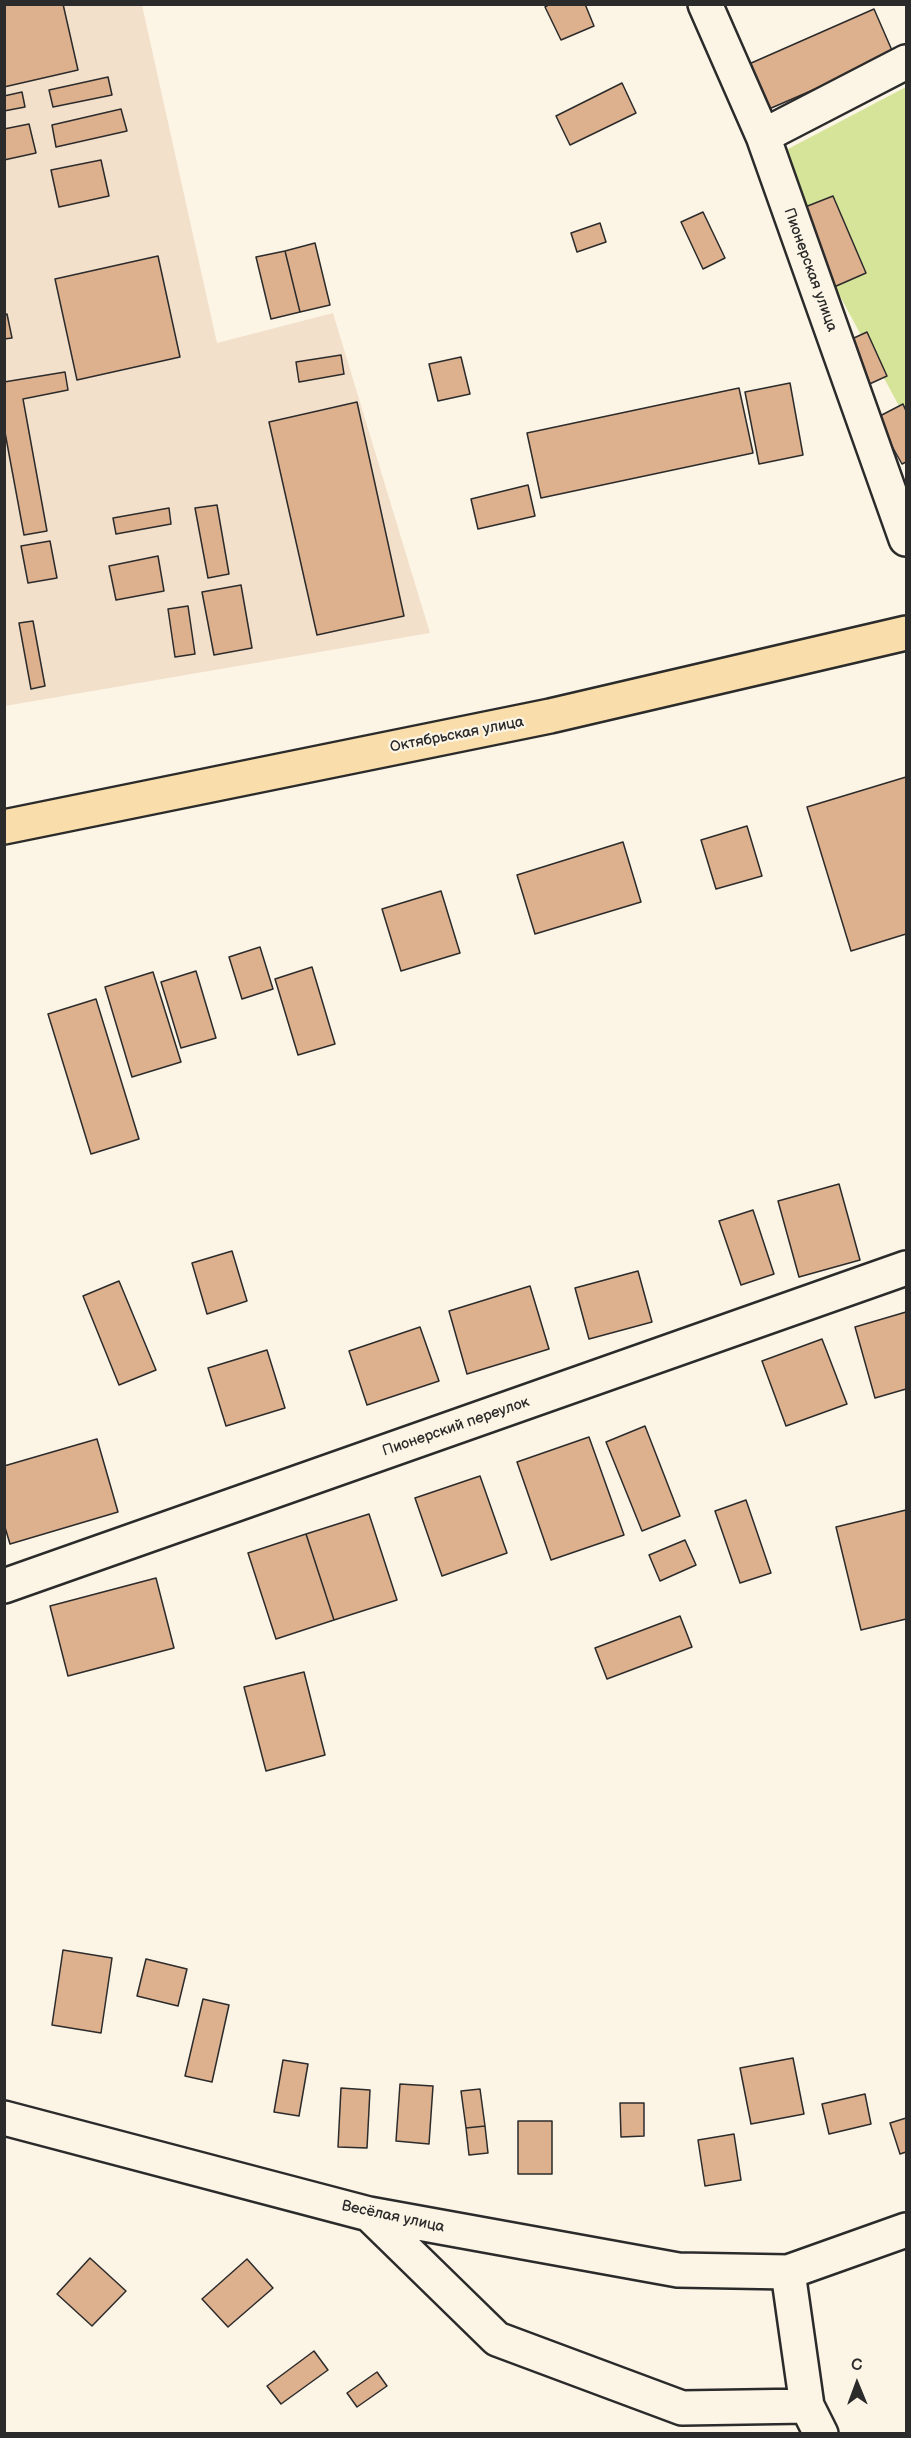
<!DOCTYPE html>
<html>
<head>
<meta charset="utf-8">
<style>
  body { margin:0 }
  #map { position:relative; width:911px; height:2438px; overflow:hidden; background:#fcf5e5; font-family:"Balsamiq Sans",sans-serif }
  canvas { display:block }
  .frame { position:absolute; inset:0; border:6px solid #2b2b2b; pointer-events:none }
  .north { position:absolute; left:827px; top:2354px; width:60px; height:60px; -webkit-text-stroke:4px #fcf5e5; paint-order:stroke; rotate:359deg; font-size:16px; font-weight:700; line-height:24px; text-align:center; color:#2b2b2b }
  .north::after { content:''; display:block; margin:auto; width:21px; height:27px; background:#2b2b2b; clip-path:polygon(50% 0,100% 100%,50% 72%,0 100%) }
</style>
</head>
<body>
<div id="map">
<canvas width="911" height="2438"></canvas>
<div class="frame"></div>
<div class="north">С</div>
</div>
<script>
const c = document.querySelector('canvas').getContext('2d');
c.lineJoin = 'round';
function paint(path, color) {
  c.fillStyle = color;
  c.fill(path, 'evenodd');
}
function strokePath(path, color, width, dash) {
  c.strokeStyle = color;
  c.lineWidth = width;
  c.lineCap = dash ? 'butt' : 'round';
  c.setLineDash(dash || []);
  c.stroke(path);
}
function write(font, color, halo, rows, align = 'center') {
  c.font = font + ' "Balsamiq Sans",sans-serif';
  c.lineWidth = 4.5;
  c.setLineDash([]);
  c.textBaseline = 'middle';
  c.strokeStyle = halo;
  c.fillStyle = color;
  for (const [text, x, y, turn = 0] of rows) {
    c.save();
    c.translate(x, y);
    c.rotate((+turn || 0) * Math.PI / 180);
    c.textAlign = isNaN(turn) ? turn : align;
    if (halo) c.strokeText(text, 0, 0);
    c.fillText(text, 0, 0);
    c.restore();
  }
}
const built = new Path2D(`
  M5,5H142L217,343L333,313L430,633L5,706Z`);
const green = new Path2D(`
  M906,87V419L767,160Z`);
const building = new Path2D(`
  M4,4H63L78,70L4,87Z
  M550,4H585L594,26L561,40L545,7Z
  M874,9L894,55L769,109L749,64Z
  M108,77L112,95L53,107L49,90Z
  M622,83L636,113L570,145L556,116Z
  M22,92L25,107L4,111V96Z
  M121,109L127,131L56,147L52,125Z
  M29,124L36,153L4,160V129Z
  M101,160L109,196L59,207L51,170Z
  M833,196L866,273L834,287L800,209Z
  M703,212L725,258L703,269L681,222Z
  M600,223L606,242L577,252L571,233Z
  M315,243L330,305L300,312L285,251Z
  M285,251L300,312L271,319L256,257Z
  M158,256L180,357L77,380L55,279Z
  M7,314L12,338L4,339V315Z
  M867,332L887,376L852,392L832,348Z
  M341,355L344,374L299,382L296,362Z
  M461,357L470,394L438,401L429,364Z
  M65,372L68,390L23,399L47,531L24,535L4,427V382Z
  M790,383L803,455L759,464L745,392Z
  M739,388L753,453L541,498L527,433Z
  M357,402L404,616L317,635L269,422Z
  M903,404L906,411V462L902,464L876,418Z
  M528,485L535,516L478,529L471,499Z
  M217,505L229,574L208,578L195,508Z
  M169,508L171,524L116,534L113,518Z
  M50,541L57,578L28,583L21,546Z
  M158,556L164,591L116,600L109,566Z
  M241,585L252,648L214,655L202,592Z
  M188,606L195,654L175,657L168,609Z
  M33,621L45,686L31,689L19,623Z
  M906,777V934L851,951L807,807Z
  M747,826L762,876L716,889L701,840Z
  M623,842L641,902L535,934L517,875Z
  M441,891L460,953L401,971L382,909Z
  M260,947L273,989L242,999L229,957Z
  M312,967L335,1044L298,1055L275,979Z
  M196,971L216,1038L181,1048L161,982Z
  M153,972L181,1062L132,1077L105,987Z
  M96,999L139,1139L91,1154L48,1014Z
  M839,1184L860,1260L799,1277L778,1201Z
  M753,1210L774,1274L741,1285L719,1221Z
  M232,1251L247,1301L207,1314L192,1263Z
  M638,1271L652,1322L589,1339L575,1288Z
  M119,1281L156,1370L119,1385L83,1296Z
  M530,1286L549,1349L467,1374L449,1311Z
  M906,1312V1389L875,1398L855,1327Z
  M420,1327L439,1381L367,1405L349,1351Z
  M822,1339L847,1404L786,1426L762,1361Z
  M267,1350L285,1408L226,1426L208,1368Z
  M645,1426L680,1516L642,1531L606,1442Z
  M589,1437L624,1535L551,1560L517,1462Z
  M97,1439L118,1512L10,1544L4,1524V1466Z
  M480,1476L507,1553L442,1576L415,1498Z
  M746,1500L771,1573L740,1583L715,1511Z
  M906,1510V1619L861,1630L836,1527Z
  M369,1514L397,1600L334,1620L306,1534Z
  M306,1534L334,1620L276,1639L248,1553Z
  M685,1540L696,1565L660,1581L649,1555Z
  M156,1578L174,1648L68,1676L50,1606Z
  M680,1616L692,1647L607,1679L595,1648Z
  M304,1672L325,1755L266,1771L244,1687Z
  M63,1950L112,1958L101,2033L52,2025Z
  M146,1959L187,1969L178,2006L137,1996Z
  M203,1999L229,2005L212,2082L185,2076Z
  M793,2058L804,2114L751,2124L740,2068Z
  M283,2060L308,2064L299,2116L274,2112Z
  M400,2084L433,2086L429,2144L396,2141Z
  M341,2088L370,2090L367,2148L338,2147Z
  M480,2089L485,2126L466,2128L461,2091Z
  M865,2094L871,2124L829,2134L822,2104Z
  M620,2103H644V2136L621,2137Z
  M906,2118V2152L900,2154L890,2123Z
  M518,2121H552V2174H518Z
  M485,2126L488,2153L469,2155L466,2128Z
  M734,2134L741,2180L705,2186L698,2140Z
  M90,2258L126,2291L92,2326L57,2294Z
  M247,2259L273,2288L228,2327L202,2299Z
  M314,2351L328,2370L281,2404L267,2386Z
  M377,2372L387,2386L357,2407L347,2393Z`);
const minor = new Path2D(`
  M705,4L763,136L906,539
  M763,136L906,62
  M4,1586L906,1268
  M4,2118L369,2214L678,2270L788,2272L906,2230
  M369,2214L497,2339L682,2408L807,2406
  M788,2272L807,2406L821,2434`);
const major = new Path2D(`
  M4,827L550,716L906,633`);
const streetNames = [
  ["Пионерская улица",810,270,70],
  ["Октябрьская улица",457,735,-11],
  ["Пионерский переулок",456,1427,-19],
  ["Весёлая улица",393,2217,12]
];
paint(built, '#f3e0cb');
paint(green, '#d5e498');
paint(building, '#ddb08e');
strokePath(building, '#2b2b2b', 1.5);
strokePath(minor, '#2b2b2b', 38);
strokePath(major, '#2b2b2b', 38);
strokePath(minor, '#fcf5e5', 33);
strokePath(major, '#f9deab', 33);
write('15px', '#2b2b2b', '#fcf5e5', streetNames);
</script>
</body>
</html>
